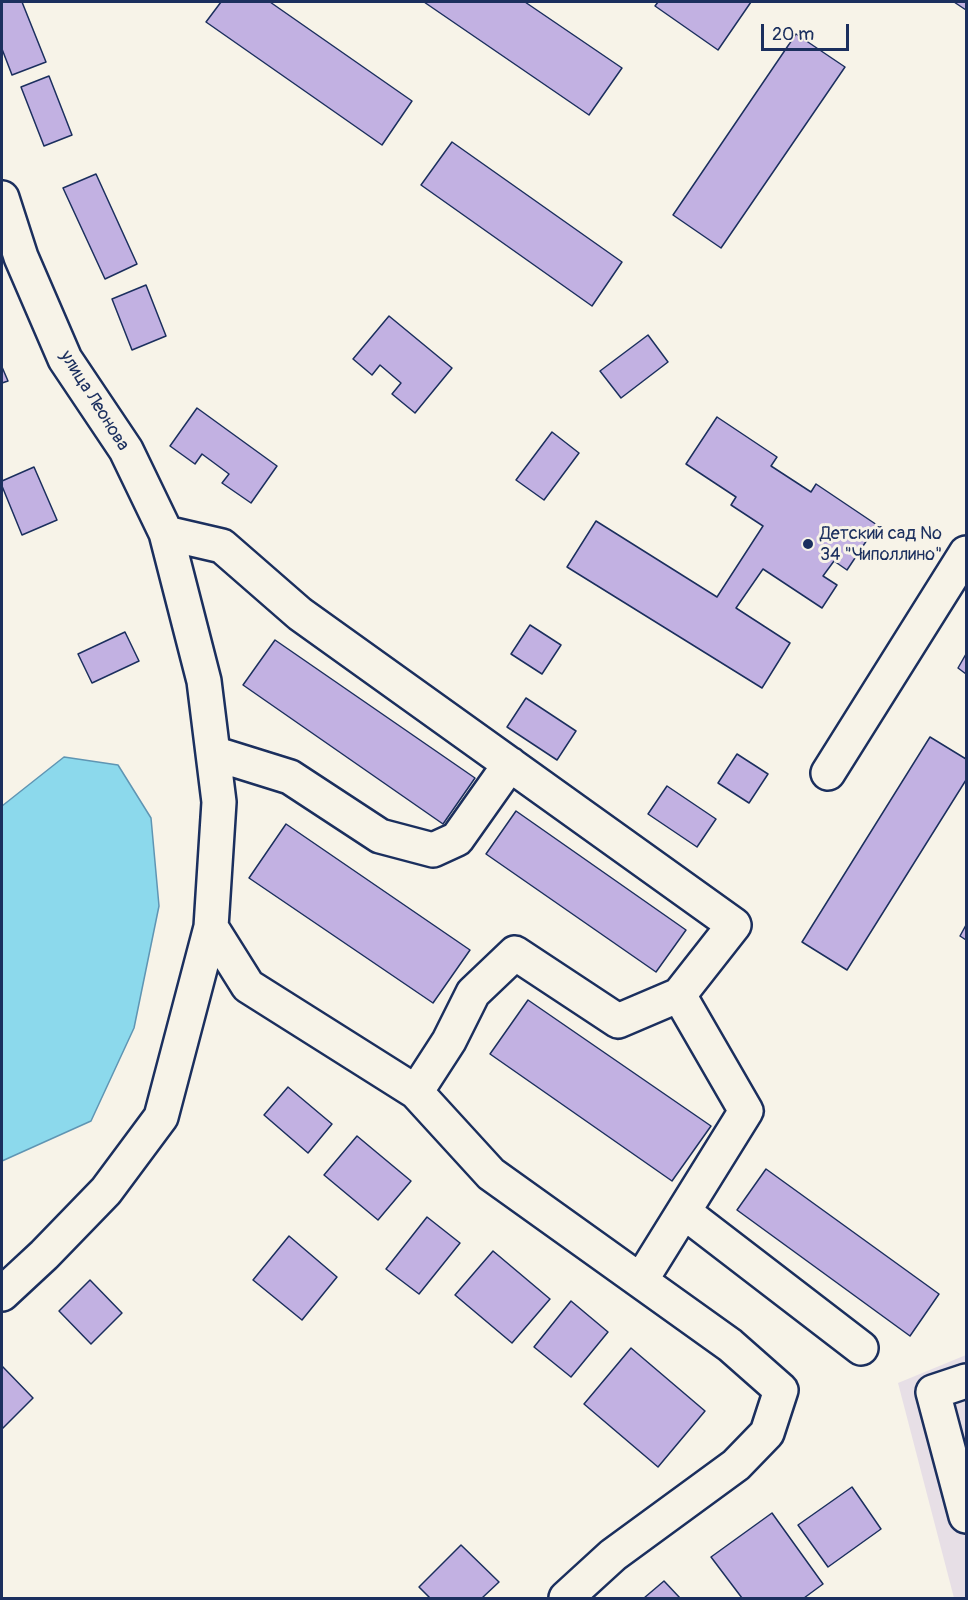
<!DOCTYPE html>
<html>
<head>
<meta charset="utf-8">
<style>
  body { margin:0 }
  #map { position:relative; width:968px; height:1600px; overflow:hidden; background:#f7f3e8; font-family:Pangolin,sans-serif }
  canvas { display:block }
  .frame { position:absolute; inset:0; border:3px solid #1b2f5e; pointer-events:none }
  .scale { position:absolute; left:761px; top:24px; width:88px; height:27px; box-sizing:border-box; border:3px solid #1b2f5e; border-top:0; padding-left:8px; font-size:18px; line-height:21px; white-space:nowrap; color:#1b2f5e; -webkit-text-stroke:4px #f7f3e8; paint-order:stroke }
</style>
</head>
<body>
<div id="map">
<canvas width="968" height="1600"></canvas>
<div class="frame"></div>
<div class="scale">20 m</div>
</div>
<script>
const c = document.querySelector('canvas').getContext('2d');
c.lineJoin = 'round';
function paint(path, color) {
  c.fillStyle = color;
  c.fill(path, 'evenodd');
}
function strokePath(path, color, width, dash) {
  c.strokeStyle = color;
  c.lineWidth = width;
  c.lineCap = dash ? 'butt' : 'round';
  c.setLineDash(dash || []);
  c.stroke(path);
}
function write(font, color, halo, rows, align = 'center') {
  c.font = font + ' Pangolin,sans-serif';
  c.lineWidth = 6;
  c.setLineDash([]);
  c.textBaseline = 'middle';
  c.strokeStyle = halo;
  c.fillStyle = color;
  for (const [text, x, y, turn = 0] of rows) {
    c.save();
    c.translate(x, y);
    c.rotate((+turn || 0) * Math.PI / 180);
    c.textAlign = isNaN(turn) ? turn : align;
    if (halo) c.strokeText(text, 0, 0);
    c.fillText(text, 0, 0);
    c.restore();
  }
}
const built = new Path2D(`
  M966,1355V1598H954L898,1383Z`);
const water = new Path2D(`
  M64,757L118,765L151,818L159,906L134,1028L91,1121L2,1161V806Z`);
const building = new Path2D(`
  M2,2H22L46,62L12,75L2,49Z
  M221,2H270L412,101L382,145L206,22Z
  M424,2H525L622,68L589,115Z
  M658,2H751L718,50L655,6Z
  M954,2H966V10Z
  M796,34L845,67L721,248L673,215Z
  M49,76L72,135L44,146L21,87Z
  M452,142L622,262L592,306L421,185Z
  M96,174L137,264L105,279L63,188Z
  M146,285L166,336L132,350L112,299Z
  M389,316L452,368L415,413L392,394L401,383L380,365L372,375L353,359Z
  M648,335L668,362L621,398L600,371Z
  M2,367L8,381L2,383Z
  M197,408L277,466L251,503L222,483L229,474L202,454L195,464L170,446Z
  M717,417L777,457L771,466L811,492L816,484L877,525L847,570L834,561L823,576L837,585L822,608L763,569L736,608L790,643L762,688L567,567L596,521L717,597L763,526L731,505L736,497L686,464Z
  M552,432L579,453L544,500L516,480Z
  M34,467L57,520L22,535L2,486V481Z
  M530,625L561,645L542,674L511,654Z
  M125,632L139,661L92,683L78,654Z
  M275,640L475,778L443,824L243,685Z
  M966,654V674L958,668Z
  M526,698L576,731L557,760L507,727Z
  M930,737L966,759V780L847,970L802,942Z
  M737,754L768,774L749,803L718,783Z
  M667,786L716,819L697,847L648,814Z
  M516,811L686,930L656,972L486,854Z
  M286,824L470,950L433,1003L249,878Z
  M966,925V940L960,936Z
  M528,1000L711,1126L672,1181L490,1054Z
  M288,1087L332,1124L308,1153L264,1115Z
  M357,1136L411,1181L378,1220L324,1175Z
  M766,1169L939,1294L910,1336L737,1210Z
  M427,1217L460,1243L419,1294L386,1269Z
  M289,1236L337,1277L302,1320L253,1280Z
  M493,1251L550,1299L512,1343L455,1295Z
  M90,1280L122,1313L91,1344L59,1311Z
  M571,1301L608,1332L571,1377L534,1347Z
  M631,1348L705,1411L658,1467L584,1404Z
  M2,1366L33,1398L2,1429Z
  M852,1487L881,1529L828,1567L798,1525Z
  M772,1513L823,1584L804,1598H742L711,1557Z
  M461,1545L499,1582L482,1598H430L419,1587Z
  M664,1581L680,1598H644Z`);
const minor = new Path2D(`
  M2,198L21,257L65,359L126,450L166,533L204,681L219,802L211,927L248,986L416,1092L491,1174L730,1345L781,1390L767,1433L736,1465L613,1555L566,1598
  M166,533L222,546L300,614L734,925L679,995L746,1111L641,1280
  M213,753L290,777L380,836L433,850L457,839L510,764
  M828,773L966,553
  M416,1092L449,1041L473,993L515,953L618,1021L679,995
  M684,1212L861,1348
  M2,1294L44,1255L106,1191L161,1117L211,927
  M966,1381L933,1392L966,1516`);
const markers = [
  [808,544,6,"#1b2f5e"]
];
const streetNames = [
  ["улица Леонова",94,401,58]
];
const poiNames = [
  ["Детский сад №",820,534],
  ["34 \"Чиполлино\"",820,555]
];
paint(built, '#e7dfe6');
paint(water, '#8cd9ec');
strokePath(water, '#5f95b3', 1.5);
paint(building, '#c2b1e2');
strokePath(building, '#1b2f5e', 1.5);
strokePath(minor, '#1b2f5e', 38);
strokePath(minor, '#f7f3e8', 33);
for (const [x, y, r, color] of markers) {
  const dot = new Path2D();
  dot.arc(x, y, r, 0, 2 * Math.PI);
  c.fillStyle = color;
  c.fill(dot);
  strokePath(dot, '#f7f3e8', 2);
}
write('18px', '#1b2f5e', '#f7f3e8', streetNames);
write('18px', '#1b2f5e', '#f7f3e8', poiNames, 'left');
</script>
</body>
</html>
